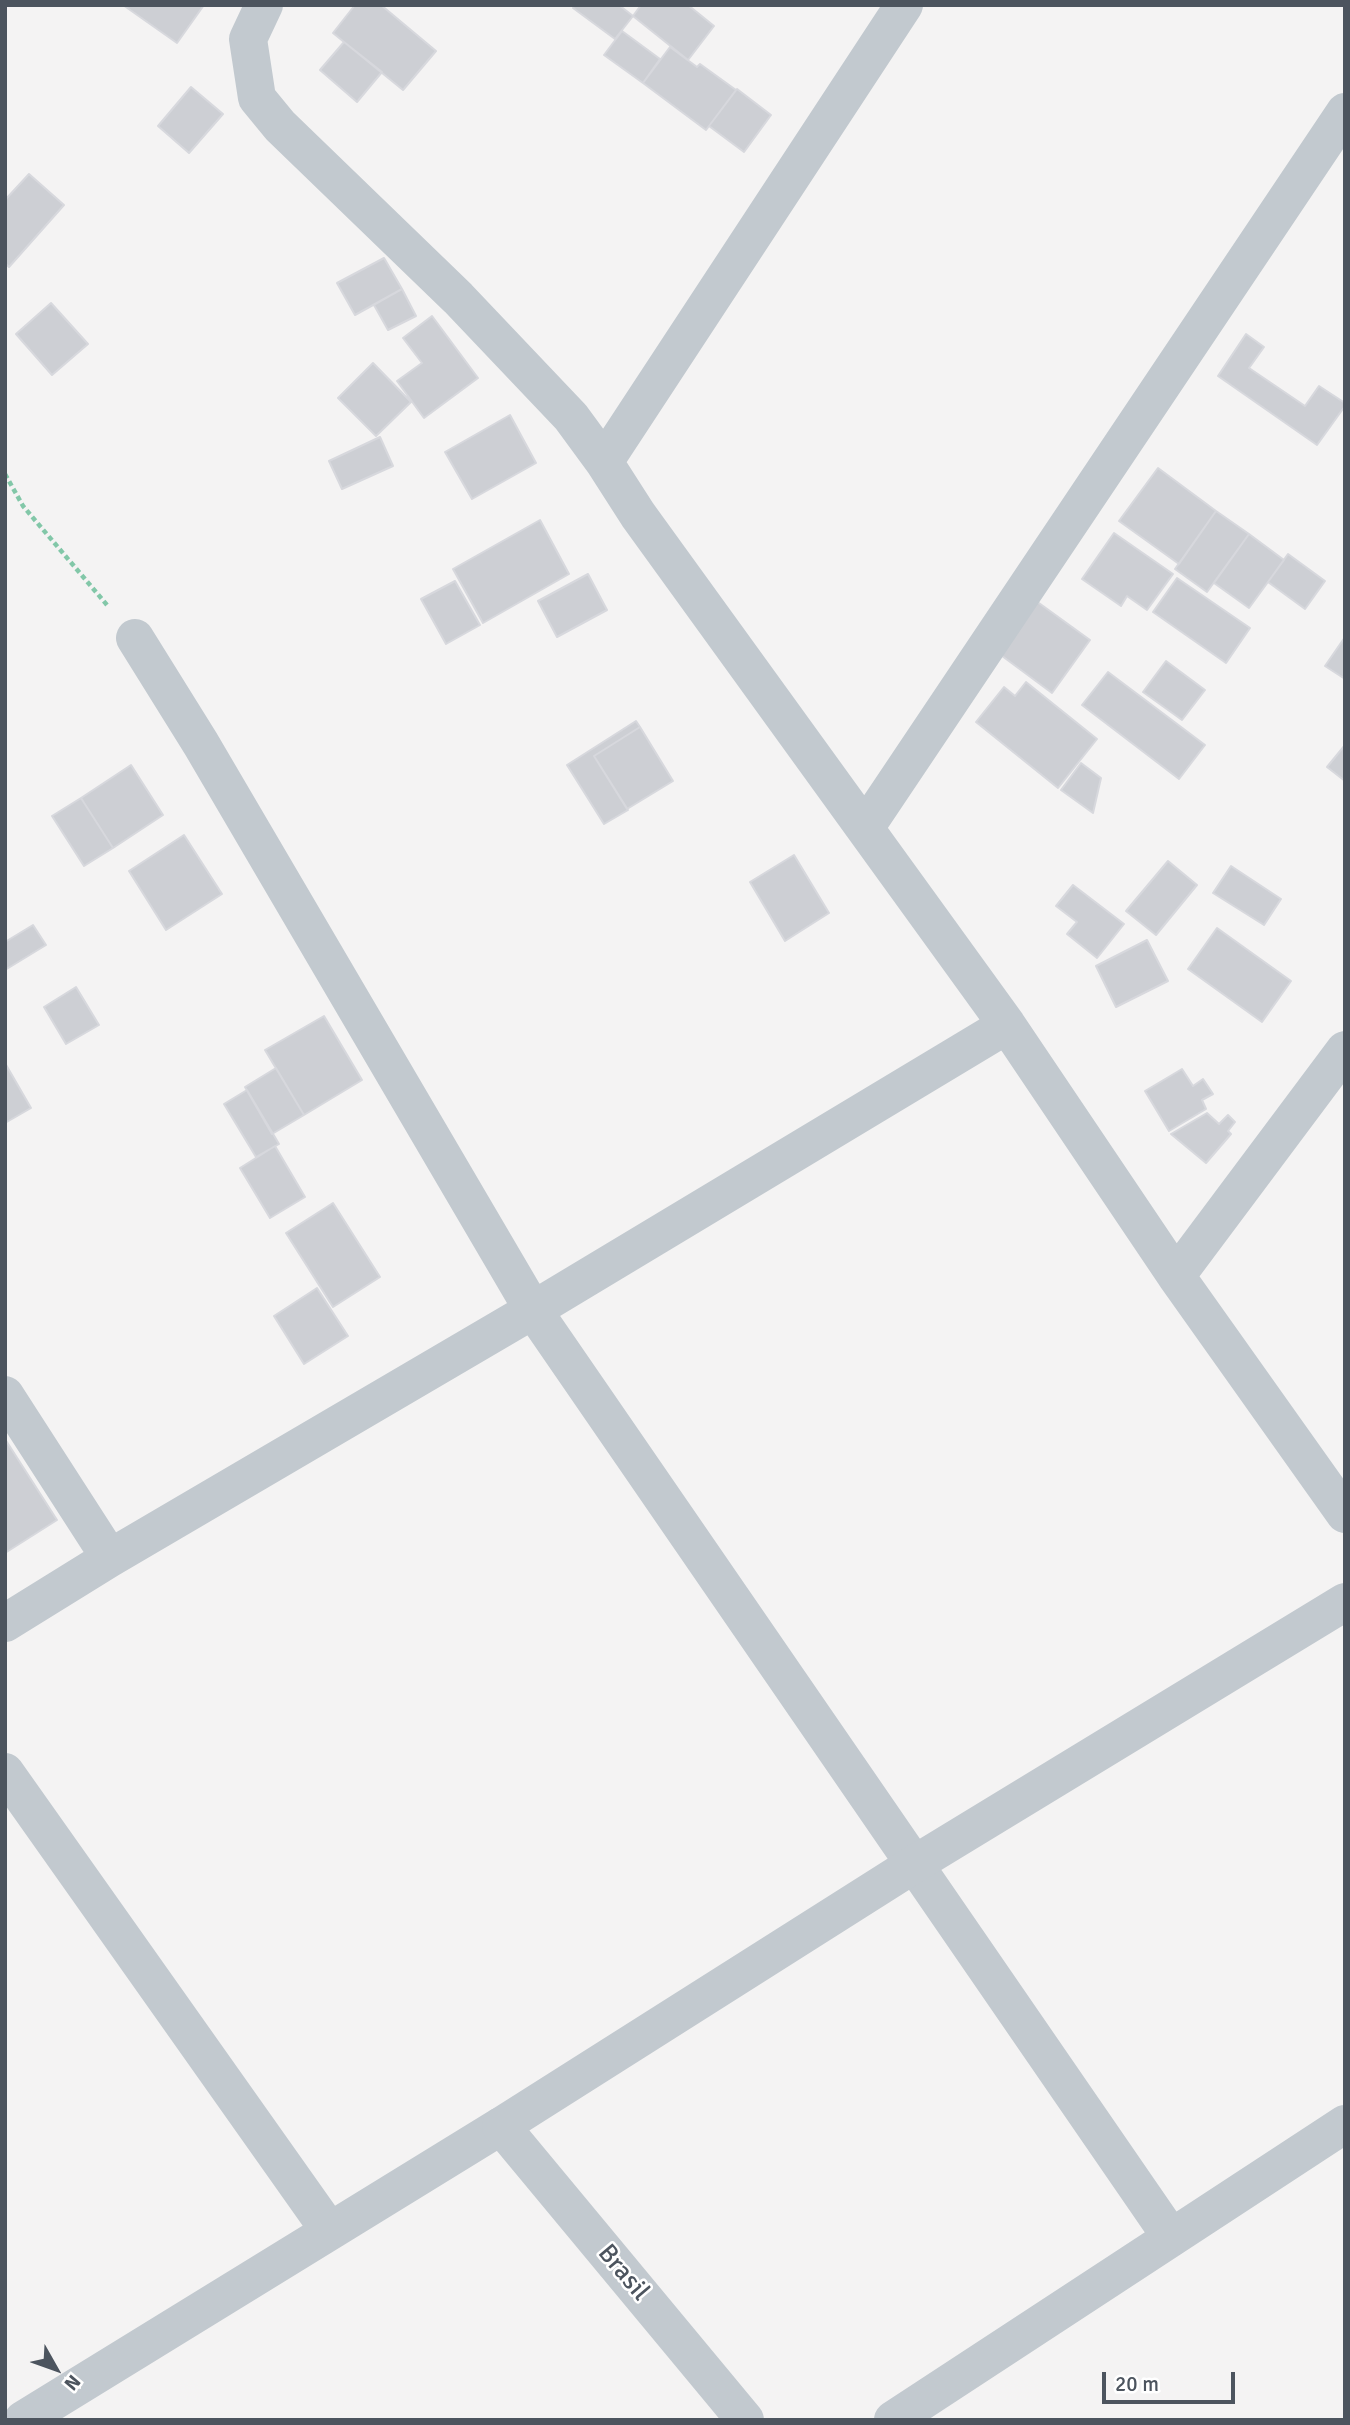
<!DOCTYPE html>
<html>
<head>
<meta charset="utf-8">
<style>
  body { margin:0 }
  #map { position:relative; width:1350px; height:2425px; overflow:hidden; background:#f4f3f3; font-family:Signika,sans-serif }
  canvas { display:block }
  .frame { position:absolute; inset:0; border:7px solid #4c545e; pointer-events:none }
  .north { position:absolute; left:21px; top:2334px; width:70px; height:70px; -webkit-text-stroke:5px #fff; paint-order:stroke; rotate:130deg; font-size:19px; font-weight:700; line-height:28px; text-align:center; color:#4c545e }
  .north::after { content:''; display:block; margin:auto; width:24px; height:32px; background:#4c545e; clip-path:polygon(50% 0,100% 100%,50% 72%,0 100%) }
  .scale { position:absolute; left:1102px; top:2372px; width:133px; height:32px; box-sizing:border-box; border:4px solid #4c545e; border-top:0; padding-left:9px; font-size:21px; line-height:24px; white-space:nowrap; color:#4c545e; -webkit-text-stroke:5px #fff; paint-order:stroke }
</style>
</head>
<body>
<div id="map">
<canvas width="1350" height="2425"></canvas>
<div class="frame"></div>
<div class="north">N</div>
<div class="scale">20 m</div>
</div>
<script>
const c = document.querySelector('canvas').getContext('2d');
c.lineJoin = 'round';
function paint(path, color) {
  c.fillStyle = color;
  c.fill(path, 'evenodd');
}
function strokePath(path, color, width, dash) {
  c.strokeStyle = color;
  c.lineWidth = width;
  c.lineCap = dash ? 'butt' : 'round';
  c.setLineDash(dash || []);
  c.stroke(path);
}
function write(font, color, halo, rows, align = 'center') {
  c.font = font + ' Signika,sans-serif';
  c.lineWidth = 5;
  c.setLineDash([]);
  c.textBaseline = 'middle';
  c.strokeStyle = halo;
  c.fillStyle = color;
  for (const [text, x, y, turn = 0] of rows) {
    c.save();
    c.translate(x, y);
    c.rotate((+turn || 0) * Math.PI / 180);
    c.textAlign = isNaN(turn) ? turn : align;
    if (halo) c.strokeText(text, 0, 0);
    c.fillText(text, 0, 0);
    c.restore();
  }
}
const building = new Path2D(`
  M123,5H204L177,43Z
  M355,5H381L436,51L403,90L333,33Z
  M575,5H619L633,16L615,39L573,8Z
  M641,5H688L714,26L688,60L633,16Z
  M622,31L660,59L643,83L604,55Z
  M344,42L382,72L357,102L320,70Z
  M670,47L697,67L700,64L736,90L706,130L643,83Z
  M191,87L223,114L189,153L158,126Z
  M737,89L771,115L744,152L709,126Z
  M29,174L64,205L9,267L5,263V200Z
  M384,258L402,289L355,315L337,283Z
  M402,289L416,316L388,330L374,305Z
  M51,303L88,344L52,375L16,334Z
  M432,316L478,378L424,418L397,381L422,363L403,338Z
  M1246,334L1264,347L1249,368L1305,406L1319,386L1345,403V406L1317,445L1218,376Z
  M373,363L411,402L376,436L338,398Z
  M510,415L536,463L472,499L445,452Z
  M380,437L393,466L342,489L329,461Z
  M1158,468L1216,511L1179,564L1119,521Z
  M1216,511L1249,534L1207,592L1175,569Z
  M540,520L569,574L483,623L453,569Z
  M1114,533L1173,574L1147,610L1127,596L1121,606L1082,579Z
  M1249,534L1284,560L1249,608L1214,583Z
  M1288,554L1325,581L1305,609L1268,582Z
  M588,574L607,610L557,637L538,601Z
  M1177,578L1250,628L1226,663L1153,612Z
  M455,581L480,625L446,644L421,599Z
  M1032,598L1090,640L1052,693L994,650Z
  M1345,637V679L1325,666Z
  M1166,661L1205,690L1182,720L1143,692Z
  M1108,672L1205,745L1179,779L1082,705Z
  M1026,682L1097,739L1058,788L976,722L1004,687L1015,696Z
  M636,721L640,727L594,756L628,810L604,824L567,765Z
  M640,727L673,781L627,809L594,756Z
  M1345,745V781L1327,767Z
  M1081,763L1101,778L1093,813L1061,790Z
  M131,765L163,815L113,848L81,798Z
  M81,798L113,848L84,866L52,816Z
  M184,835L222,894L166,930L129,871Z
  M794,855L829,913L785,941L750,882Z
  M1168,861L1197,885L1156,935L1126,911Z
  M1231,866L1281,899L1264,925L1213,893Z
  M1073,885L1124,924L1097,958L1067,934L1077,922L1056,906Z
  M33,925L46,945L5,970V942Z
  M1217,928L1291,981L1262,1022L1188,969Z
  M1147,940L1168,981L1116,1007L1096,966Z
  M76,987L99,1025L66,1044L44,1007Z
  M324,1016L362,1080L304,1115L265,1050Z
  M5,1063L31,1108L5,1123Z
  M276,1068L304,1115L272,1134L245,1087Z
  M1182,1069L1193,1086L1203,1079L1213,1094L1202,1100L1206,1109L1169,1131L1145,1091Z
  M247,1090L279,1144L256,1157L224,1104Z
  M1207,1113L1219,1124L1228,1115L1235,1122L1228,1131L1231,1134L1206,1163L1171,1134Z
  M275,1146L305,1197L270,1218L240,1168Z
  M333,1203L380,1277L333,1307L286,1233Z
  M317,1288L348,1336L304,1364L274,1316Z
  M5,1439L57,1520L5,1553Z`);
const path = new Path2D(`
  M5,474L23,506L107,605`);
const minor = new Path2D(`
  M264,5L248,39L257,98L280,126L458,298L571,417L604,462L638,515L1007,1025L1176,1276L1345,1514
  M604,462L904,5
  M135,638L201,744L533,1310L1171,2237
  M865,828L1345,112
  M1176,1276L1345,1050
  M5,1395L110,1558
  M5,1623L110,1558L533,1310L1007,1025
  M5,1772L329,2230
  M23,2420L501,2126
  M893,2420L1345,2124`);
const tertiary = new Path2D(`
  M745,2420L501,2126L913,1865L1345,1602`);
const streetNames = [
  ["Brasil",623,2273,50]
];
paint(building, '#cdcfd4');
strokePath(building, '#d7d8dd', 2);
strokePath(path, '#82c7a8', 4.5, [5, 3.5]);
strokePath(minor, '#c2c9cf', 38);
strokePath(tertiary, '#c2c9cf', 38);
write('26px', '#4c545e', '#fff', streetNames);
</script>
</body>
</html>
